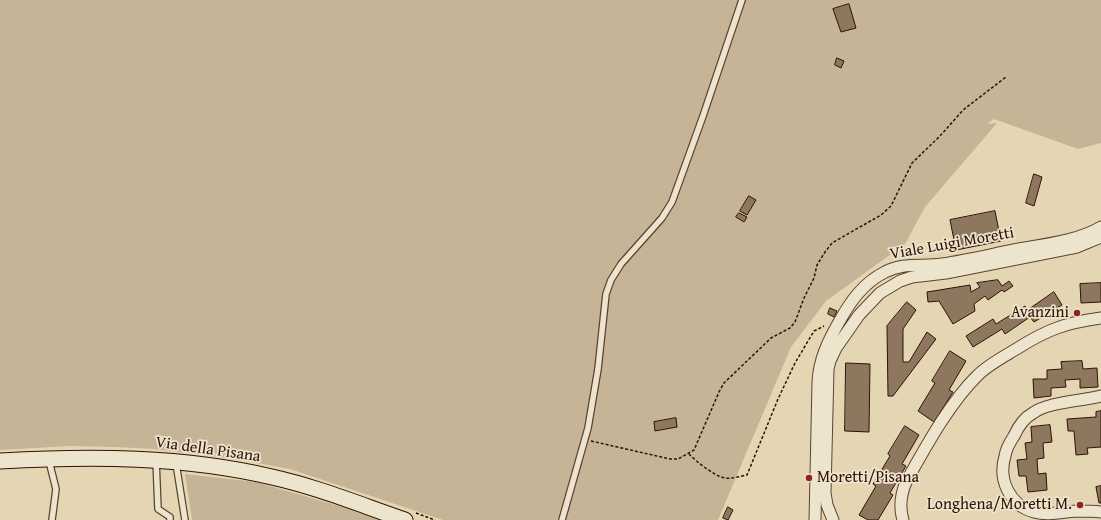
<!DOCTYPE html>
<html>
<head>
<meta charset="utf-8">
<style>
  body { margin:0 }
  canvas { display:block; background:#e4d5b3 }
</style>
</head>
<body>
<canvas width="1101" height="520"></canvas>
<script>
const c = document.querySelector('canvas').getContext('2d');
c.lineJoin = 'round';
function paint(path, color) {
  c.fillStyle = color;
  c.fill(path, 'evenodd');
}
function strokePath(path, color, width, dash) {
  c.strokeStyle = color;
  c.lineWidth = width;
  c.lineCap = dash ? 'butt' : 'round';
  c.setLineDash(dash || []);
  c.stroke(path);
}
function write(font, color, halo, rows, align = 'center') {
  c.font = font + ' "Gentium Book Plus",serif';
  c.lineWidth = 3.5;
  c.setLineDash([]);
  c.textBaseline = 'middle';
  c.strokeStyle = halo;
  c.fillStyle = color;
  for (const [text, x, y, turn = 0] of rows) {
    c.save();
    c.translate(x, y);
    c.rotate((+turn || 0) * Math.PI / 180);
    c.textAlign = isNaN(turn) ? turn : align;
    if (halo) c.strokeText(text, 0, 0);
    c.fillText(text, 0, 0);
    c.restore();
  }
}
const green = new Path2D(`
  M0,0H1101V143L1078,149L994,119L987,124L997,123L925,207L905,244L826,301L791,347L718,520H443L290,469L228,458L154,449L116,447L70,446L0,450Z
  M185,474L256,482L339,506L378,520H192Z`);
const building = new Path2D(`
  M849,4L856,28L841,32L833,9Z
  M837,58L844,61L841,68L835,65Z
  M1034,174L1042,177L1034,206L1026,203Z
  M749,196L756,200L747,215L740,211Z
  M995,211L1001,241L956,250L950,220Z
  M739,213L747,217L744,222L736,217Z
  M998,280L1002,286L1009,281L1013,286L1004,292L1002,290L988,300L985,296L974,304L975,311L953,324L939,301L928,302L927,292L970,285L971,292L980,287L977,283Z
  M1101,283V302L1081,303L1080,284Z
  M1054,292L1062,305L1034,322L1030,317L1005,334L1002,329L973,347L966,336L993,319L996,324L1025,306L1027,310Z
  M907,302L916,310L903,329V362H909L927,332L936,339L893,396H888L887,326Z
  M830,308L837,311L834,317L828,314Z
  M950,351L966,361L949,390L953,392L934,422L918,411L935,383L932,381Z
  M1082,361L1083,369L1097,368L1098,387L1080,388V379L1065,380L1066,387L1051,388V396L1034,398L1033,379H1047V370L1062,369L1061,362Z
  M846,363L870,364L869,432L845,431Z
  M1101,411V447L1087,448L1088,454L1076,455L1074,431H1068L1067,419L1096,417V412Z
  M676,418L677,427L655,431L654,422Z
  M1050,425L1052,442L1043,443L1044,458L1037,459L1038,474L1046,473L1047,490L1028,492L1026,476H1019L1017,460L1027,459L1025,443L1032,442L1031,427Z
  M905,426L919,435L902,464L906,466L890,493L893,495L878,520H868L859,515L876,486L873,484L890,456L888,454Z
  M1101,486V503H1099L1096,487Z
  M728,507L733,510L728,520L723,518Z`);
const path = new Path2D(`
  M591,441L670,459H678L694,450L719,392L724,383L771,338L790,328L795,322L804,298L814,278L817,265L825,252L832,243L881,215L891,206L912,163L940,136L963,110L1006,77
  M689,454C697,462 714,476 725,478C732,479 741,476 747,475L778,399L795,363L814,331L824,326
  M416,513L435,520`);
const lane = new Path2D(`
  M156,460L158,509L170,517V520
  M49,461L56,489L52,520
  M176,463L185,520
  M562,520L588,428L598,369L606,294L611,280L621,264L662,218L672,202L703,116L742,0`);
const street = new Path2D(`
  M1101,396C1082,401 1048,402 1033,413C1024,418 1018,427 1014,436C1010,442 1006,449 1005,456C998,479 1009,505 1034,512C1048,516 1062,512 1076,511C1085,511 1093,511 1101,512
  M815,520L818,382C819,360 828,341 839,322C850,302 863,283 885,272C903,262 922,267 942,264C968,260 993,254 1019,249C1046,244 1077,241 1101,227
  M833,520L827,505L825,493L828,369L830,361L836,348L859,315L880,293L900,281L912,277L946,273L1077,247L1101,237
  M903,520C899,507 901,494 906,482C925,448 950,402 978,375C989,364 1005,356 1018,348C1048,329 1066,323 1101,318`);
const secondary = new Path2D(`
  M0,461C91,456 183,456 272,477C317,487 361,505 405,520`);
const markers = [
  [1077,313,4,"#8f2418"],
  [809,478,4,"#8f2418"],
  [1080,505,4,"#8f2418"]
];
const streetNames = [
  ["Viale Luigi Moretti",952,244,-10],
  ["Via della Pisana",208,450,8]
];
const poiNames = [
  ["Avanzini",1069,313],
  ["Moretti/Pisana",817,478,"left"],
  ["Longhena/Moretti M.",1072,505]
];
paint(green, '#c5b495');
paint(building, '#8d775f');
strokePath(building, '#2f1205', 1);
strokePath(lane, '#5c4330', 8);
strokePath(street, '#5c4330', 13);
strokePath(secondary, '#2f1205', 17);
strokePath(path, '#2f1205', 1.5, [3, 2]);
strokePath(lane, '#ede4ce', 5.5);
strokePath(street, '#ede4ce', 11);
strokePath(secondary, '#ede4ce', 15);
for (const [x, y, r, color] of markers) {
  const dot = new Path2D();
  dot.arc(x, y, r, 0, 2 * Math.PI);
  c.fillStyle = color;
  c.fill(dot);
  strokePath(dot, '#ede4ce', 1.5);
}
write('16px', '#2f1205', '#ede4ce', streetNames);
write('16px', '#2f1205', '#ede4ce', poiNames, 'right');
</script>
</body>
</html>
